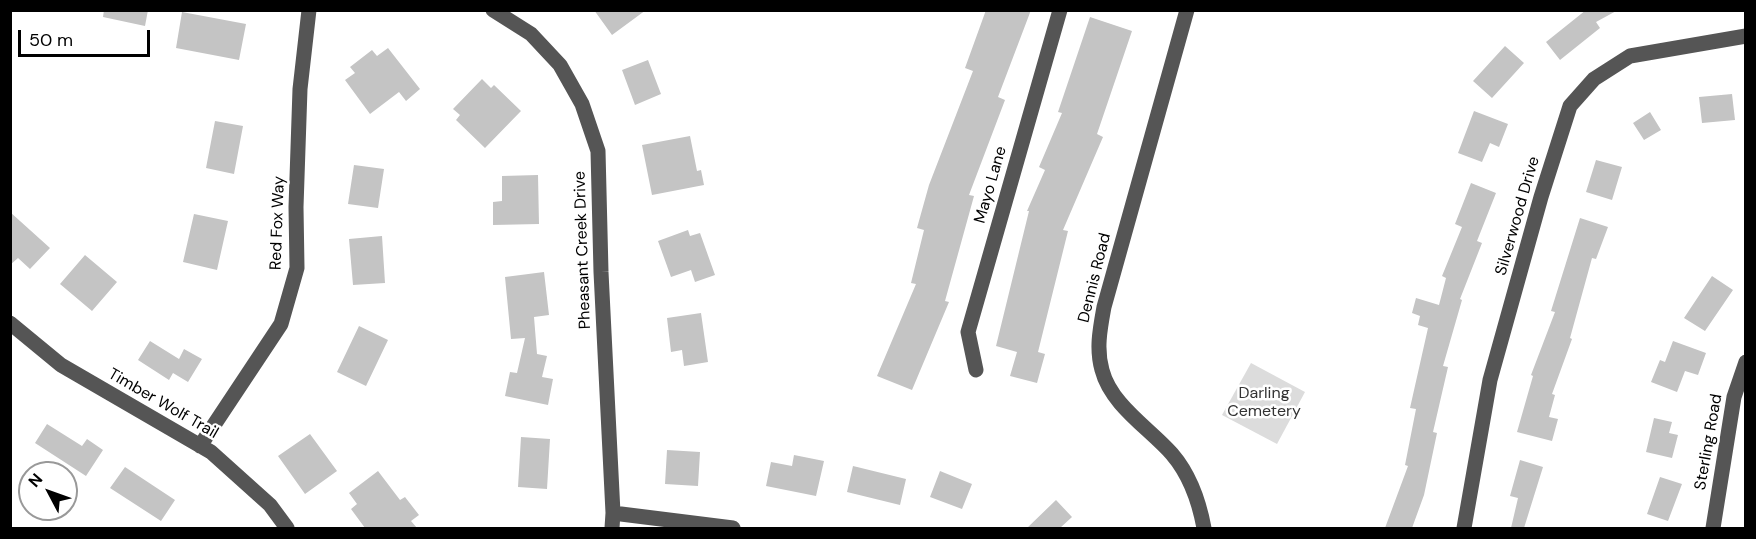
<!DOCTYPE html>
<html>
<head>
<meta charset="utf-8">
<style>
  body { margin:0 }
  #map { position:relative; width:1756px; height:539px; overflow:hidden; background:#fff; font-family:"DM Sans",sans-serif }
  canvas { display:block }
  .frame { position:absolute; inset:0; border:12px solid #000; pointer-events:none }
  .north { position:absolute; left:18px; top:461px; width:60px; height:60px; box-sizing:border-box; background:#fff; border:2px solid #999; border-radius:50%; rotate:311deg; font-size:16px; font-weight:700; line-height:24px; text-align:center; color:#000 }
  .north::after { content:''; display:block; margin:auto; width:21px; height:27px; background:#000; clip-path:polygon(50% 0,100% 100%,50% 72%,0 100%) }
  .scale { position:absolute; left:18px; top:30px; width:132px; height:27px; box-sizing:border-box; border:3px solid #000; border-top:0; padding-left:8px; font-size:18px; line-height:21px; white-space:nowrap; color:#000; -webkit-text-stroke:4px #fff; paint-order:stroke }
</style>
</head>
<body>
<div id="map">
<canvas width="1756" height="539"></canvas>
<div class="frame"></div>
<div class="north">N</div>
<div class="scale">50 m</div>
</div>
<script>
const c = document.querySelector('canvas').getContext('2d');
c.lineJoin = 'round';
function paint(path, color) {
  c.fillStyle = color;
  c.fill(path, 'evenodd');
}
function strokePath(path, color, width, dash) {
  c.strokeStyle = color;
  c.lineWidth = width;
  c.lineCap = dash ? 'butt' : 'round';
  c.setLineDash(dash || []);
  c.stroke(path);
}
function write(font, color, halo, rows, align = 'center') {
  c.font = font + ' "DM Sans",sans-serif';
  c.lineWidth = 5;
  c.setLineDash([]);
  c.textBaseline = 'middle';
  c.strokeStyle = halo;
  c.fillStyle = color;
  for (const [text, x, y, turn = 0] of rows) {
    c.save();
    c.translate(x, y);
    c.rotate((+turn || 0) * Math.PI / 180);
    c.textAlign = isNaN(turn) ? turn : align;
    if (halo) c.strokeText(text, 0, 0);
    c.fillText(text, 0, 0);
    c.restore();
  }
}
const green = new Path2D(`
  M1251,363L1305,392L1277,444L1222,415Z`);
const building = new Path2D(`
  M104,10H148L145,26L103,17Z
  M594,10H646L612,35Z
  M986,10H1031L998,97L1005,100L969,195L974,196L945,301L949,302L912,390L877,376L916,284L911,283L924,230L917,228L929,185L973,71L965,68Z
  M1586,10H1618L1596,22L1600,28L1560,60L1546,42Z
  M182,12L246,24L239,60L176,48Z
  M1090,17L1132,31L1097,134L1103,137L1063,230L1068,231L1038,352L1045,354L1037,383L1010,376L1017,352L996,346L1029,211H1027L1045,170L1039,167L1062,113L1058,112Z
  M1505,46L1524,63L1492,98L1473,81Z
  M388,48L420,89L406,101L399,92L370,114L345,80L355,73L350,67L372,50L377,56Z
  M648,60L661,94L635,105L622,70Z
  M482,79L491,88L494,85L521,111L485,148L456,120L460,115L453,109Z
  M1732,94L1735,120L1702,123L1699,97Z
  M1474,111L1508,124L1499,147L1490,143L1482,162L1458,153Z
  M1650,112L1661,130L1644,140L1633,123Z
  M215,121L243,126L234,174L206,168Z
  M690,136L697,171L701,170L704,185L652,195L642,145Z
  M1596,160L1622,167L1612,200L1586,192Z
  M354,165L384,169L378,208L348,204Z
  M538,175L539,224L493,225V202L502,201V176Z
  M1471,183L1496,193L1477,241L1482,243L1460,299L1462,300L1443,366L1448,367L1433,432L1437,433L1424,495L1412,528H1385L1408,466L1405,465L1416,409L1410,408L1428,328L1418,325L1420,316L1412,313L1416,298L1439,305L1446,278L1442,276L1462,227L1455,224Z
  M10,212L50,248L30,269L18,258L10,265Z
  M194,214L228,221L217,270L183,262Z
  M1580,218L1608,227L1596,259L1592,258L1570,338L1572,339L1552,394L1555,395L1549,417L1558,419L1552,441L1517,432L1533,376L1531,375L1555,312L1551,311Z
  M688,230L690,236L700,233L715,275L695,282L691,270L671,277L658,241Z
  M382,236L385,283L353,285L349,239Z
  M85,255L117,282L92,311L60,284Z
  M544,272L549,315L534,317L537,354L547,356L542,377L553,379L548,405L505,396L510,372L517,373L525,338L511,339L505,277Z
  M1712,276L1733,290L1705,331L1684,318Z
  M701,313L708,362L684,366L682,350L671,352L667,318Z
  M359,326L388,340L366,386L337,372Z
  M150,341L179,359L184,349L202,359L188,382L173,373L169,380L138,360Z
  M1673,341L1706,353L1698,375L1685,371L1677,392L1651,382L1660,360L1665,362Z
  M1654,418L1672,422L1669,433L1678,435L1672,458L1646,452Z
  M47,424L82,446L87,439L103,450L86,476L35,443Z
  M310,434L337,471L305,494L278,456Z
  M521,437L550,439L547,489L518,487Z
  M667,450L700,452L698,486L665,484Z
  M794,455L824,461L816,496L766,486L771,462L792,466Z
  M1520,460L1543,467L1524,528H1511L1518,498L1510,496Z
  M853,466L906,479L900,505L847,492Z
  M125,467L175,500L161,521L110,488Z
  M378,471L400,500L405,497L419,515L411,521L417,528H365L351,509L357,504L349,493Z
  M940,471L972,484L962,509L930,497Z
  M1660,477L1682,484L1668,521L1647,514Z
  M1056,500L1072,517L1060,528H1027Z`);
const minor = new Path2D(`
  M493,10L531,34L560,65L582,104L598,151L601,272L613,513L612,528
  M1187,10L1104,307C1100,329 1096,349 1102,370C1111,405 1149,428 1172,454C1190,475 1199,501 1204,528
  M10,323L61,365L211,452L270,505L287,528
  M976,370L968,332L1060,10
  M200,446L281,324L297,268L296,207L300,89L309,10
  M613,513L733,528
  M1464,528L1490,380L1541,197L1570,106L1594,79L1630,56L1746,36
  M1713,528L1734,397L1746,362`);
const streetNames = [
  ["Mayo Lane",991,185,-74],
  ["Silverwood Drive",1518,216,-74],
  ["Red Fox Way",278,223,-88],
  ["Pheasant Creek Drive",583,250,-92],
  ["Dennis Road",1095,278,-76],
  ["Timber Wolf Trail",163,404,30],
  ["Sterling Road",1709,442,-80]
];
const parkNames = [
  ["Darling",1264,394],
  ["Cemetery",1264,412]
];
paint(green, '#dcdcdc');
paint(building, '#c4c4c4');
strokePath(minor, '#555', 15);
write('16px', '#000', '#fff', streetNames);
write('16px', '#333', '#fff', parkNames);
</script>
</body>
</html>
